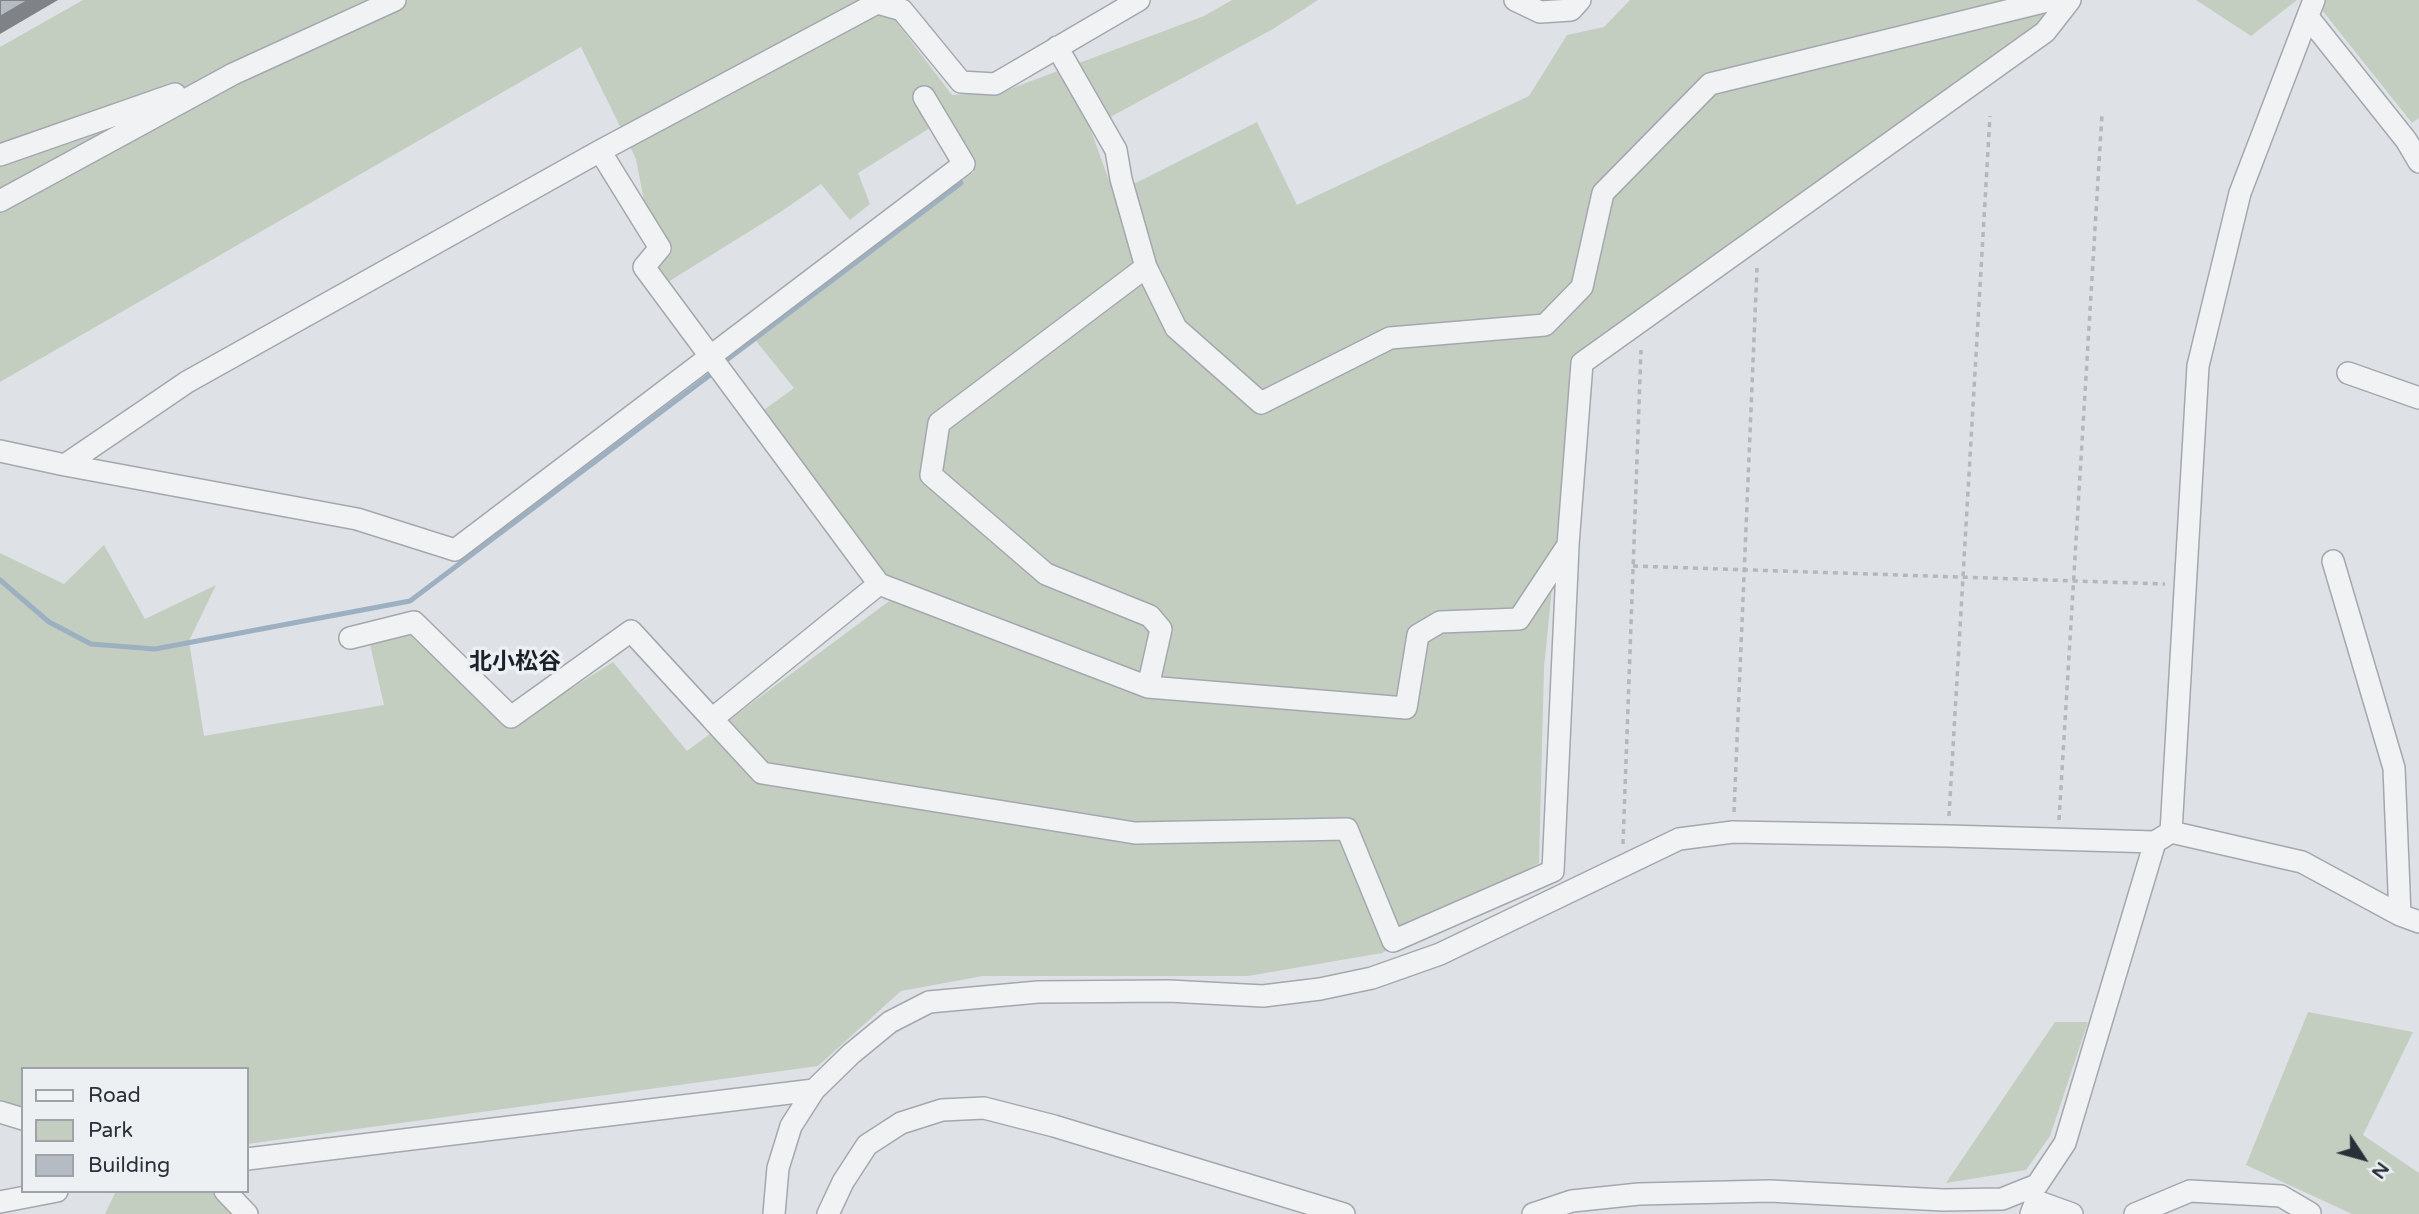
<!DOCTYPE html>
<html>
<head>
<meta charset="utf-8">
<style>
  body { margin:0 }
  #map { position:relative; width:2419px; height:1214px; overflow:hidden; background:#dee1e5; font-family:"Varela Round",sans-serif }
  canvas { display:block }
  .legend { position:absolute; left:21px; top:1067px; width:228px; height:126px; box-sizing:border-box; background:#edf0f3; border:2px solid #9fa3a9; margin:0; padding:9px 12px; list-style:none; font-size:21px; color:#29303a }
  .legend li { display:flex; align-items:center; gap:14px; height:35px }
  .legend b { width:35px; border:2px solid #9fa3a9 }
  .north { position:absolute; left:2328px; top:1123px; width:70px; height:70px; -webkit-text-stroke:5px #edf0f3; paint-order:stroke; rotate:126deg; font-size:19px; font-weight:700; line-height:28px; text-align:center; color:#29303a }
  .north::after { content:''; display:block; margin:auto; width:24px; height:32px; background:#29303a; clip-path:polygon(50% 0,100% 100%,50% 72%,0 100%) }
</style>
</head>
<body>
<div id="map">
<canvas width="2419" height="1214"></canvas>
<ul class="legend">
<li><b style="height:9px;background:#f0f2f4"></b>Road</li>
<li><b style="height:19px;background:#c4cec0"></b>Park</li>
<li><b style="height:19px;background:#b5bbc2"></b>Building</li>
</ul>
<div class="north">N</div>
</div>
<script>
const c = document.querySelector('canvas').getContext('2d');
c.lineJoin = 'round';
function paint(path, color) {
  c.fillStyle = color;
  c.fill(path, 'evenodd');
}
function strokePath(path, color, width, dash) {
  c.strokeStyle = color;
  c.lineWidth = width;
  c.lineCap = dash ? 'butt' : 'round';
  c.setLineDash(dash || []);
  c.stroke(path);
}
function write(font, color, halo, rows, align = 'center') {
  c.font = font + ' "Varela Round","Noto Sans JP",sans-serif';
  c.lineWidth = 7;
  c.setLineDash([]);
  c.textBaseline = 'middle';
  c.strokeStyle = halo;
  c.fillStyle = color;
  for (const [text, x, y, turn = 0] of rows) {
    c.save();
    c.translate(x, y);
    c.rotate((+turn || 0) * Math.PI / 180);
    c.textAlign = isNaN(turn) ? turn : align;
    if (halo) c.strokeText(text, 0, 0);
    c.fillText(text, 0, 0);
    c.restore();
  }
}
const green = new Path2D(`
  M83,0H901L892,16L952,95L1002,92L1204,16L1232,0H1318L1273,29L1090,128L1114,194L1257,122L1297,205L1529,96L1567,35L1604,27L1630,0H2056L2034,32L1575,357L1544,668L1539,863L1382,953L1248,976H983L901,991L818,1066L247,1144V1069H23V1109L0,1102V553L64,584L104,545L145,619L216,585L189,641L204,736L384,705L369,640L408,633L509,728L613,662L687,751L892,599L761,412L794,388L752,336L865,246L974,172L941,121L858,173L870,204L850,220L821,184L779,213L668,282L657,268L636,159L581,47L0,382V47Z
  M2196,0H2297L2251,36Z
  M2314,0H2419V118L2412,123Z
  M2308,1012L2413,1032L2363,1135L2419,1173V1214H2352L2246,1165Z
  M2055,1022H2088L2050,1136L2026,1170L1946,1183Z
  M116,1191H225L247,1214H105Z`);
const stream = new Path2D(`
  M724,362L961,183
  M0,580L49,622L91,644L155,649L410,601L710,375`);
const path = new Path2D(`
  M1633,566L2165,584
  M1734,812L1757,268
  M1949,816L1990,116
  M2059,820L2102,114
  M1623,844L1641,350`);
const minor = new Path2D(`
  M1515,0L1540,12L1571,10L1580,0
  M2308,17L2406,140L2419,162
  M1057,47L1116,150L1121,179L1146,267L1176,328L1261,403L1390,338L1545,325L1582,287L1603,193L1710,84L2051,0
  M600,151L660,248L644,267L879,584L1148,687L1406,708L1418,635L1440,622L1519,619L1568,545L1582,363L2045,32L2070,0
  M0,155L175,94
  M0,201L233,74L395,0
  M1146,267L939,423L931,475L1046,574L1150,616L1161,629L1148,687
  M2348,373L2419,398
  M0,451L65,465L357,519L455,550L964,164L924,97
  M65,465L187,382L600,151L877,3L902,10L961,82L995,84L1139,0
  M2333,561L2394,768L2400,915
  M350,638L414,622L511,717L631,631L712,719L879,584
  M712,719L762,773L1135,833L1347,829L1393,941L1553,871L1568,547
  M2171,832L2198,366L2240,193L2314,0
  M0,1112L23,1119
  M247,1159L814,1090
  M225,1191L247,1214
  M0,1202L57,1191
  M774,1214L778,1168L791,1126L814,1090L851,1054L890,1022L929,1002L1038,992L1169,991L1263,996L1320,989L1372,978L1440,954L1679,839L1733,832L1948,836L2155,842L2171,832L2302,862L2400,915L2419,922
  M828,1214L843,1182L867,1145L901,1123L942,1110L984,1108L1054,1126L1344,1214
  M1533,1214L1572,1201L1639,1194L1770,1191L1943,1200L2002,1199L2037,1185L2065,1143L2155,842
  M2031,1214L2036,1201L2072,1214
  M2135,1214L2190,1191L2281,1196L2310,1213`);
const shadedWall = new Path2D(`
  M29,0H58L0,34V17Z`);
const building = new Path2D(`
  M0,0H29L0,17Z`);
const quarterNames = [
  ["北小松谷",515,663]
];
paint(green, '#c4cec0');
strokePath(stream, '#9cb0c2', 5);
strokePath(minor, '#a4a8ae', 24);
strokePath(path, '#b4b8bc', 3.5, [5, 5]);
strokePath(minor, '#f0f2f4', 21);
paint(shadedWall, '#7f8388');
paint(building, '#b5bbc2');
strokePath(building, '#7f8388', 2);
write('bold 23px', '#1b212b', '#edf0f3', quarterNames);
</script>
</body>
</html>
